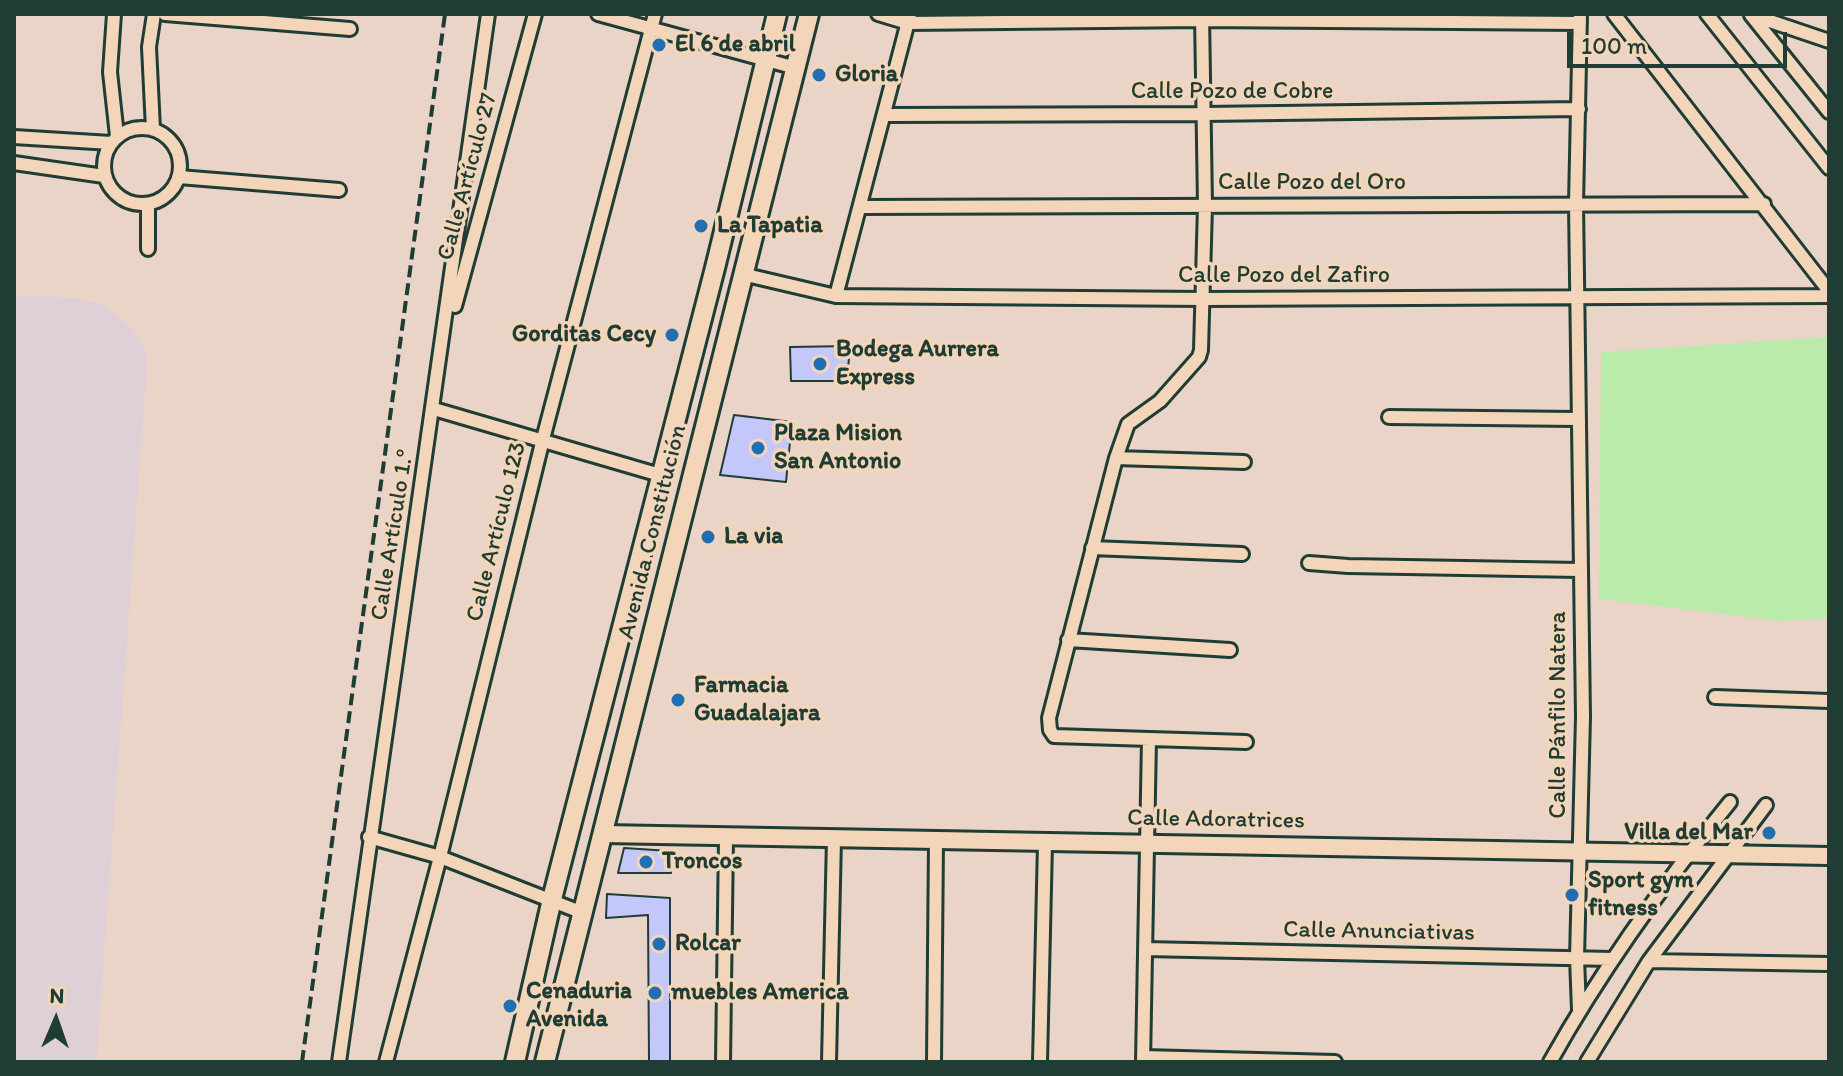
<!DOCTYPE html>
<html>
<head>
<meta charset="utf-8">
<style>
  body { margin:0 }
  #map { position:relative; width:1843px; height:1076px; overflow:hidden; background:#ead3c7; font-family:Itim,sans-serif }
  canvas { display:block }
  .frame { position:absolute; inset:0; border:16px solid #1f3d34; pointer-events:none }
  .north { position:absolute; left:16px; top:980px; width:80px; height:80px; -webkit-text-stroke:6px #f3d6ba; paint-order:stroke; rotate:2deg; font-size:22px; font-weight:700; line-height:32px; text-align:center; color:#1f3d34 }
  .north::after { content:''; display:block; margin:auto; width:28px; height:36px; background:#1f3d34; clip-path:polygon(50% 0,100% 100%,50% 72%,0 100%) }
  .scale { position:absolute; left:1567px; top:32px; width:220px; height:36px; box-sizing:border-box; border:4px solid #1f3d34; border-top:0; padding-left:10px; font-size:24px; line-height:28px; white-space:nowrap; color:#1f3d34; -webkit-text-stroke:6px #f3d6ba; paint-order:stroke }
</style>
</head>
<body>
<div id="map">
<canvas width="1843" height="1076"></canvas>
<div class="frame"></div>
<div class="north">N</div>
<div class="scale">100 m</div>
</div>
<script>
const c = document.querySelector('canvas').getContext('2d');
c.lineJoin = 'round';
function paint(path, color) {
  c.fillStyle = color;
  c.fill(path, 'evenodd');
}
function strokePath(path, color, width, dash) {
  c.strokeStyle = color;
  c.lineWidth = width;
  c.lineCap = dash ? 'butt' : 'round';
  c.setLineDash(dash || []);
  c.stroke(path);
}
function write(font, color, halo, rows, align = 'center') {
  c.font = font + ' Itim,sans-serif';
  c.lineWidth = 7;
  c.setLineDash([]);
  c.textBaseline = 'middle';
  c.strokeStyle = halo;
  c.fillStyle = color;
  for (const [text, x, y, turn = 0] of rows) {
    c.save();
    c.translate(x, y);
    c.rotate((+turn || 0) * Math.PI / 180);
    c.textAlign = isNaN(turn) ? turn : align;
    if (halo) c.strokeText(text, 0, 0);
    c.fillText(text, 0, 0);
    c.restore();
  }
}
const built = new Path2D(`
  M14,295L74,298L104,305L134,330L145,351L147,363L96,1062H14Z`);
const green = new Path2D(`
  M1829,337V618L1781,621L1599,599L1601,352Z`);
const building = new Path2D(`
  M850,346L847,381H791L790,347Z
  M734,415L792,422L786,482L720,475Z
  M624,848L670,851L671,873H618Z
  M607,894L670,898V1062H649L648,915L606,918Z`);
const minor = new Path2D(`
  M114,14L110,72L117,136
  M165,14L350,29
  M598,14L796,68
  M878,14L908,23L1202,20L1580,23
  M1202,14L1205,206L1201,350L1199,357L1160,401L1128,424L1116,458L1049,718L1050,730L1054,736L1246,742
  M1614,14L1829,291
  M1707,14L1829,168
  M1751,15L1829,112
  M1752,15L1829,41
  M886,115L1205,114L1579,109
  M104 166a38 38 0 1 1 76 0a38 38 0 1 1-76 0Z
  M153,129L149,47L154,14
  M14,137L111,143
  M14,163L104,176
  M179,177L339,190
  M148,204V249
  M860,207L1764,204
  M742,274L836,296L1204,299L1829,296
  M836,296L910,14
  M455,306L535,14
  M434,409L660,475
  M1389,417L1577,419
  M1116,458L1244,462
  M1092,548L1242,554
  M1309,563L1348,566L1580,570
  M1068,640L1230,650
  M1715,697L1829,701
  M369,837L440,857L583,913
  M1145,949L1612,959
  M1649,961L1829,964
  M1579,1010L1577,958L1583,717L1576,204L1580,14
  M1143,1057L1335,1062
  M339,1062C386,712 441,364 488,14
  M386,1062L440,857L543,439L655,14
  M723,1062L726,838
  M829,1062L834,838
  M934,1062L936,841
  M1040,1062L1045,843
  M1143,1062L1149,739
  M1550,1062C1602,969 1663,884 1730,802
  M1587,1062L1649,961L1766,805`);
const tertiary = new Path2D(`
  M603,834L1829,856`);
const secondary = new Path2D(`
  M515,1062L552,899L715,268L777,14
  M545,1062L809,14`);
const rail = new Path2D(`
  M302,1062L445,14`);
const markers = [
  [659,45,8,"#1f6fb2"],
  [819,75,8,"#1f6fb2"],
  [701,226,8,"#1f6fb2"],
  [672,335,8,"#1f6fb2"],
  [820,364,8,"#1f6fb2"],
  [758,448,8,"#1f6fb2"],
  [708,537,8,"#1f6fb2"],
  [678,700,8,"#1f6fb2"],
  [1769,833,8,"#1f6fb2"],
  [646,862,8,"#1f6fb2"],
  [1572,895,8,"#1f6fb2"],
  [659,944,8,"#1f6fb2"],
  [655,993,8,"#1f6fb2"],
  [510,1006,8,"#1f6fb2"]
];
const poiNames = [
  ["El 6 de abril",675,45],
  ["Gloria",835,75],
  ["La Tapatia",717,226],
  ["Gorditas Cecy",656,335,"right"],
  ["Bodega Aurrera",836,350],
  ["Express",836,378],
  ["Plaza Mision",774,434],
  ["San Antonio",774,462],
  ["La via",724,537],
  ["Farmacia",694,686],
  ["Guadalajara",694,714],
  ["Villa del Mar",1753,833,"right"],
  ["Troncos",662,862],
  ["Sport gym",1588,881],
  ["fitness",1588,909],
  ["Rolcar",675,944],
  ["Cenaduria",526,992],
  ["Avenida",526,1020],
  ["muebles America",671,993]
];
const streetNames = [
  ["Calle Pozo de Cobre",1232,92],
  ["Calle Artículo 27",468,177,-75],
  ["Calle Pozo del Oro",1312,183],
  ["Calle Pozo del Zafiro",1284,276],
  ["Calle Artículo 123",497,532,-76],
  ["Avenida Constitución",653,532,-76],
  ["Calle Artículo 1.º",393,535,-81],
  ["Calle Pánfilo Natera",1559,715,-90],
  ["Calle Adoratrices",1216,820,1],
  ["Calle Anunciativas",1379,932,1]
];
paint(built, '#dfcfd6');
paint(green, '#baebab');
paint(building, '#c4c7f9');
strokePath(building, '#1f3d34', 2);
strokePath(minor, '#1f3d34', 18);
strokePath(tertiary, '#1f3d34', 22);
strokePath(secondary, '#1f3d34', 24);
strokePath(minor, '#f3d6ba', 12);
strokePath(tertiary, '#f3d6ba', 16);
strokePath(secondary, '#f3d6ba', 18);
strokePath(rail, '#1f3d34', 4, [12, 6]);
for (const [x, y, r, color] of markers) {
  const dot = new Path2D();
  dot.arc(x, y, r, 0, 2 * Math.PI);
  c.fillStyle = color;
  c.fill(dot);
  strokePath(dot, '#f3d6ba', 3);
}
write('bold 24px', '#1f3d34', '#f3d6ba', poiNames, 'left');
write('24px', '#1f3d34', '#f3d6ba', streetNames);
</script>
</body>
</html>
